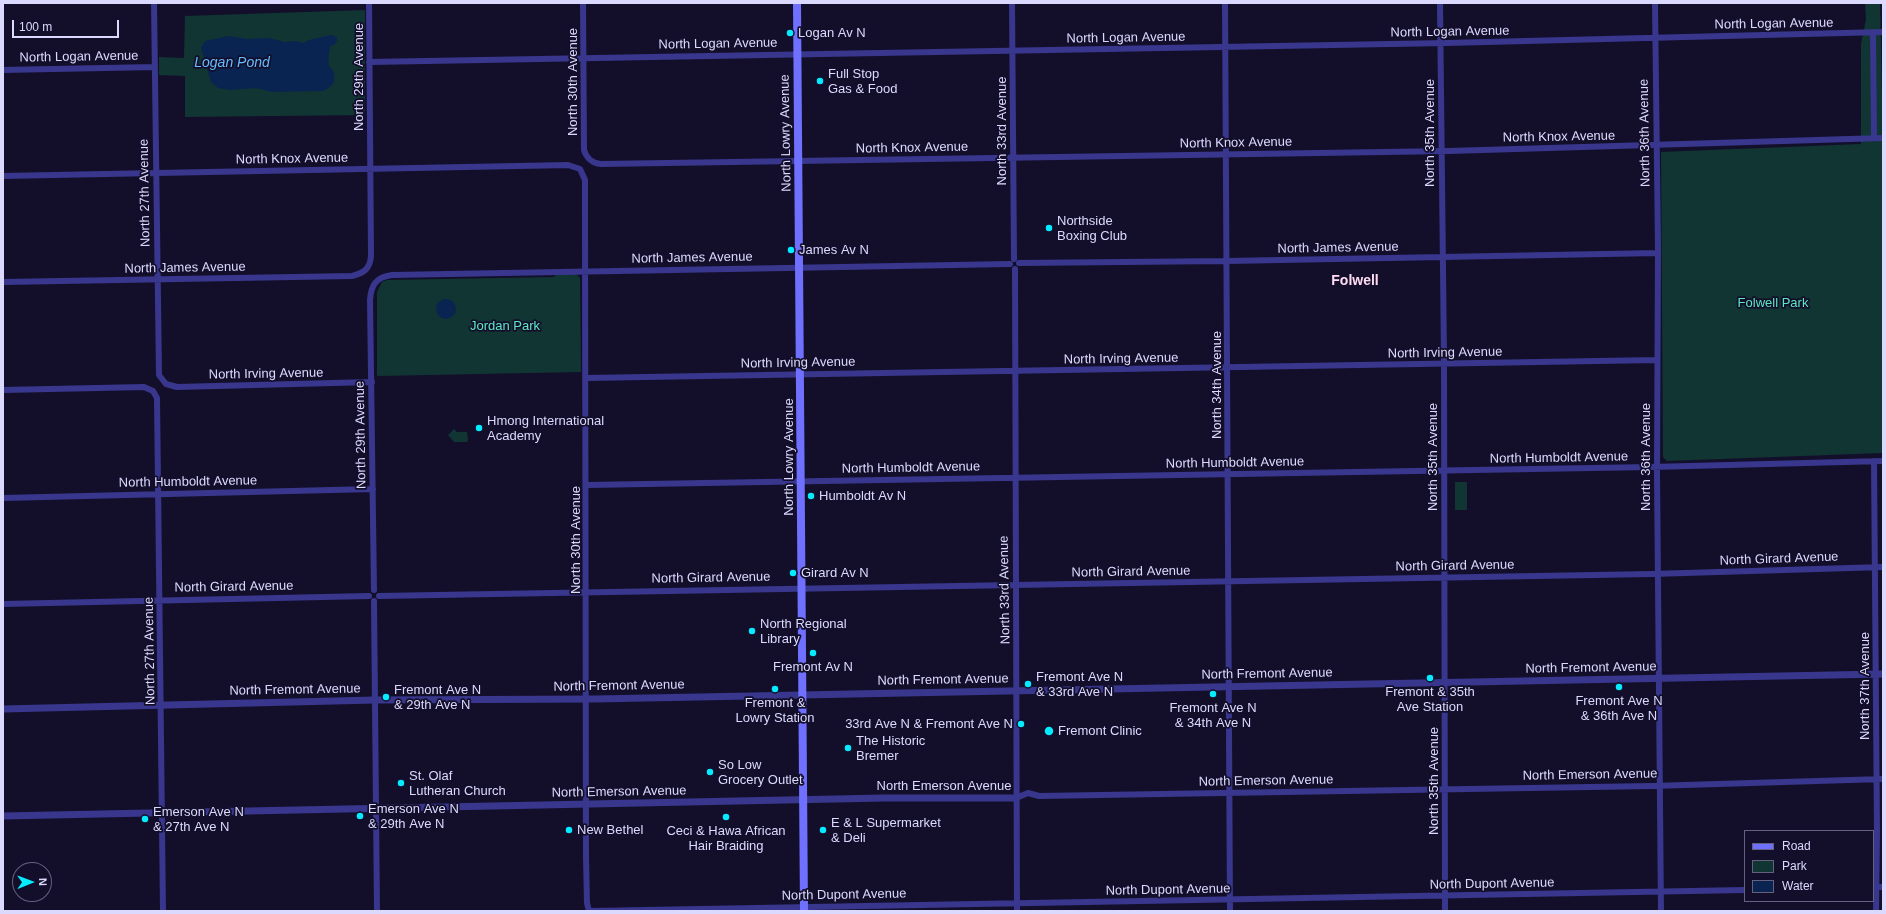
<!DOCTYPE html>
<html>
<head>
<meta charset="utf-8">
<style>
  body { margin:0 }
  #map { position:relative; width:1886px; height:914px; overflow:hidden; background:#130f2b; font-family:Arial,sans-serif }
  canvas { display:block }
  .frame { position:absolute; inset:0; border:4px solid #dcd9ff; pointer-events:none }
  .legend { position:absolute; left:1744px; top:830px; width:130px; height:72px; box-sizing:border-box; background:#130f2b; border:1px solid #636080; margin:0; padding:5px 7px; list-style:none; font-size:12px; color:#dcd9ff }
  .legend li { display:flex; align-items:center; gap:8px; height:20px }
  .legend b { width:20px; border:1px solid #636080 }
  .north { position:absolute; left:12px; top:862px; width:40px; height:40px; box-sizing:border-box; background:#130f2b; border:1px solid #636080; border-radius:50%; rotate:89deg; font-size:11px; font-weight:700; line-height:16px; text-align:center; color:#dcd9ff }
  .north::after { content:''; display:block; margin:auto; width:14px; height:18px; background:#05ebff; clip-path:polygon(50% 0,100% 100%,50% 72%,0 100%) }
  .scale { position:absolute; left:12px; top:20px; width:107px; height:18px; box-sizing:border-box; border:2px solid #dcd9ff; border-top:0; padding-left:5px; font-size:12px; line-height:14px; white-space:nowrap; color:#dcd9ff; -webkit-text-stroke:3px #130f2b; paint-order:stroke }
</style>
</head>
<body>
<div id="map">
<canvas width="1886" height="914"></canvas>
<div class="frame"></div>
<ul class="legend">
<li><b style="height:5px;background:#7070ff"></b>Road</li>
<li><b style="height:11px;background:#113533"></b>Park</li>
<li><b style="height:11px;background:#092450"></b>Water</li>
</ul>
<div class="north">N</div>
<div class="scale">100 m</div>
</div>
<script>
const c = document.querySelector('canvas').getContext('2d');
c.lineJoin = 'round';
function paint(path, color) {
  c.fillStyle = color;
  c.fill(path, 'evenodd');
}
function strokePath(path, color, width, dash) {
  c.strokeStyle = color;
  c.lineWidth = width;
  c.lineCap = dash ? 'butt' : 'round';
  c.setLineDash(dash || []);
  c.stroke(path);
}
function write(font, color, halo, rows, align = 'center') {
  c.font = font + ' Arial,sans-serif';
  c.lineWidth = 3.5;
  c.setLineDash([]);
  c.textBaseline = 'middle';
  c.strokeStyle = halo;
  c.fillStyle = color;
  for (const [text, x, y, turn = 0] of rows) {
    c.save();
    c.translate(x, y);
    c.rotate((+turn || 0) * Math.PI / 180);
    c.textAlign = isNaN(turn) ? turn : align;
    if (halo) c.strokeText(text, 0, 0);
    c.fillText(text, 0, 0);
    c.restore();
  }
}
const green = new Path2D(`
  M1865,3H1880L1883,144V453L1667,461L1663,457L1661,152L1861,144V44L1866,19Z
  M365,10V115L185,117V76L159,75V57L184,58L185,16Z
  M557,274H576L580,278L581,372L377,376V292L382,282L387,280L554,277Z
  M454,429L457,432H467L468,440L467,442H454L448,435Z
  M1455,482H1467V510H1455Z`);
const water = new Path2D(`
  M331,35L337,37V41L334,45L330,46C330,52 327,59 329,66C330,68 332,69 333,71C338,80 331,89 322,91L272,92L256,88L230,90L218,88L211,82L201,48L205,41L228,36L247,39L270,38L284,42L295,41L303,43L309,40Z
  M436 309a10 10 0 1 1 20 0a10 10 0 1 1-20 0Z`);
const minor = new Path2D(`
  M154,3L159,375L166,384L177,387L372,382
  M583,3L584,150C587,159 592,163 601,164L1449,151L1883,138
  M1012,3L1014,259
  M1225,3L1230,911
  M1440,3L1444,358L1445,911
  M1655,3L1658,249L1657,474L1661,911
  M1873,33L1874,138
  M369,62L1447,43L1883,32
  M3,70L155,67
  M3,176L568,165L580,169L585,180V217L586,857L587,903L589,911
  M1019,263L1227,261L1658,253
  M1015,269L1017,911
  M3,282L352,276C364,273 370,269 371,256L369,3
  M586,378L1657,360
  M3,390L144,387L153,391L157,398L163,911
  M1874,461L1877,832L1876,911
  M587,485L1651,467L1883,461
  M3,498L373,489
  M374,590L370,300C371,285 376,277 392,275L1010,264
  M379,596L1652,574L1883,567
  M374,601L377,911
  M3,604L369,596
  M1016,798L1028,793L1039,796L1652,786L1883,779
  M1873,887H1883
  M591,911L1745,890`);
const tertiary = new Path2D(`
  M3,709L375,700L595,699L1883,674
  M3,816L884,798H1016`);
const secondary = new Path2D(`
  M797,3L804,911`);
const markers = [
  [790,33,4,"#05ebff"],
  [820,81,4,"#05ebff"],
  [1049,228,4,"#05ebff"],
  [791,250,4,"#05ebff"],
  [479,428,4,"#05ebff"],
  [811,496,4,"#05ebff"],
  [793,573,4,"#05ebff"],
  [752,631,4,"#05ebff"],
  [813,653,4,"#05ebff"],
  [1430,678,4,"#05ebff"],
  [1028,684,4,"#05ebff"],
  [1619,687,4,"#05ebff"],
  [775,689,4,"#05ebff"],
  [1213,694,4,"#05ebff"],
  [386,697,4,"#05ebff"],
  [1021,724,4,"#05ebff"],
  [1049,731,5,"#05ebff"],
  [848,748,4,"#05ebff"],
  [710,772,4,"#05ebff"],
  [401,783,4,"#05ebff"],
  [360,816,4,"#05ebff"],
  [726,817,4,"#05ebff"],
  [145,819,4,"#05ebff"],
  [569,830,4,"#05ebff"],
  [823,830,4,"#05ebff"]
];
const streetNames = [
  ["North Logan Avenue",1774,24,-1],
  ["North Logan Avenue",1450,32,-1],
  ["North Logan Avenue",1126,38,-1],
  ["North Logan Avenue",718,44,-1],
  ["North Logan Avenue",79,57,-1],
  ["North 29th Avenue",359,77,-90],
  ["North 30th Avenue",573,82,-90],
  ["North 33rd Avenue",1002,131,-90],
  ["North Lowry Avenue",786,133,-91],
  ["North 35th Avenue",1430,133,-90],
  ["North 36th Avenue",1645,133,-91],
  ["North Knox Avenue",1559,137,-1],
  ["North Knox Avenue",1236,143,-1],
  ["North Knox Avenue",912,148,-1],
  ["North Knox Avenue",292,159,-1],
  ["North 27th Avenue",145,193,-91],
  ["North James Avenue",1338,248,-1],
  ["North James Avenue",692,258,-1],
  ["North James Avenue",185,268,-1],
  ["North Irving Avenue",1445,353,-1],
  ["North Irving Avenue",1121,359,-1],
  ["North Irving Avenue",798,363,-1],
  ["North Irving Avenue",266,374,-1],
  ["North 34th Avenue",1217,385,-90],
  ["North 29th Avenue",361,435,-91],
  ["North Lowry Avenue",789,457,-90],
  ["North 35th Avenue",1433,457,-90],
  ["North 36th Avenue",1646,457,-90],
  ["North Humboldt Avenue",1559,458,-1],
  ["North Humboldt Avenue",1235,463,-1],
  ["North Humboldt Avenue",911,468,-1],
  ["North Humboldt Avenue",188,482,-1],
  ["North 30th Avenue",576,540,-90],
  ["North Girard Avenue",1779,559,-2],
  ["North Girard Avenue",1455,566,-1],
  ["North Girard Avenue",1131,572,-1],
  ["North Girard Avenue",711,578,-1],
  ["North Girard Avenue",234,587,-1],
  ["North 33rd Avenue",1005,590,-91],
  ["North 27th Avenue",150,651,-91],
  ["North Fremont Avenue",1591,668,-1],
  ["North Fremont Avenue",1267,674,-1],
  ["North Fremont Avenue",943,680,-1],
  ["North Fremont Avenue",619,686,-1],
  ["North 37th Avenue",1865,686,-90],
  ["North Fremont Avenue",295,690,-1],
  ["North Emerson Avenue",1590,775,-1],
  ["North Emerson Avenue",1266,781,-1],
  ["North 35th Avenue",1434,781,-90],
  ["North Emerson Avenue",944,786],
  ["North Emerson Avenue",619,792,-1],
  ["North Dupont Avenue",1492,884,-1],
  ["North Dupont Avenue",1168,890,-1],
  ["North Dupont Avenue",844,895,-1]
];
const poiNames = [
  ["Logan Av N",798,33],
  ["Full Stop",828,74],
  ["Gas & Food",828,89],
  ["Northside",1057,221],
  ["Boxing Club",1057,236],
  ["James Av N",799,250],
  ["Hmong International",487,421],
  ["Academy",487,436],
  ["Humboldt Av N",819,496],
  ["Girard Av N",801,573],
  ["North Regional",760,624],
  ["Library",760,639],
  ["Fremont Av N",813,667,"center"],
  ["Fremont Ave N",1036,677],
  ["& 33rd Ave N",1036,692],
  ["Fremont Ave N",394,690],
  ["& 29th Ave N",394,705],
  ["Fremont & 35th",1430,692,"center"],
  ["Ave Station",1430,707,"center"],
  ["Fremont Ave N",1619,701,"center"],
  ["& 36th Ave N",1619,716,"center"],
  ["Fremont &",775,703,"center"],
  ["Lowry Station",775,718,"center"],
  ["Fremont Ave N",1213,708,"center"],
  ["& 34th Ave N",1213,723,"center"],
  ["33rd Ave N & Fremont Ave N",1013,724,"right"],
  ["Fremont Clinic",1058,731],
  ["The Historic",856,741],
  ["Bremer",856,756],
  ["So Low",718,765],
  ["Grocery Outlet",718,780],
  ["St. Olaf",409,776],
  ["Lutheran Church",409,791],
  ["Emerson Ave N",368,809],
  ["& 29th Ave N",368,824],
  ["Emerson Ave N",153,812],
  ["& 27th Ave N",153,827],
  ["E & L Supermarket",831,823],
  ["& Deli",831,838],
  ["New Bethel",577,830],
  ["Ceci & Hawa African",726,831,"center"],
  ["Hair Braiding",726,846,"center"]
];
const parkNames = [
  ["Folwell Park",1773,303],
  ["Jordan Park",505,326]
];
const waterNames = [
  ["Logan Pond",232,63]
];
const neighbourhoodNames = [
  ["Folwell",1355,281]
];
paint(green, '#113533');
paint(water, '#092450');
strokePath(minor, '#38378d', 6);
strokePath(tertiary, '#38378d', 7);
strokePath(secondary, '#7070ff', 8);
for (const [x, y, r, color] of markers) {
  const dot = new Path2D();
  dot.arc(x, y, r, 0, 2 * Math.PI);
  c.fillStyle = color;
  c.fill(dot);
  strokePath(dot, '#130f2b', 1.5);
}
write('13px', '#dcd9ff', '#130f2b', streetNames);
write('13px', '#dcd9ff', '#130f2b', poiNames, 'left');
write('13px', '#5be8c2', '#130f2b', parkNames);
write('italic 14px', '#67bcff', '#130f2b', waterNames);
write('bold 14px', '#ffdbf2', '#130f2b', neighbourhoodNames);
</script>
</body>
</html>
